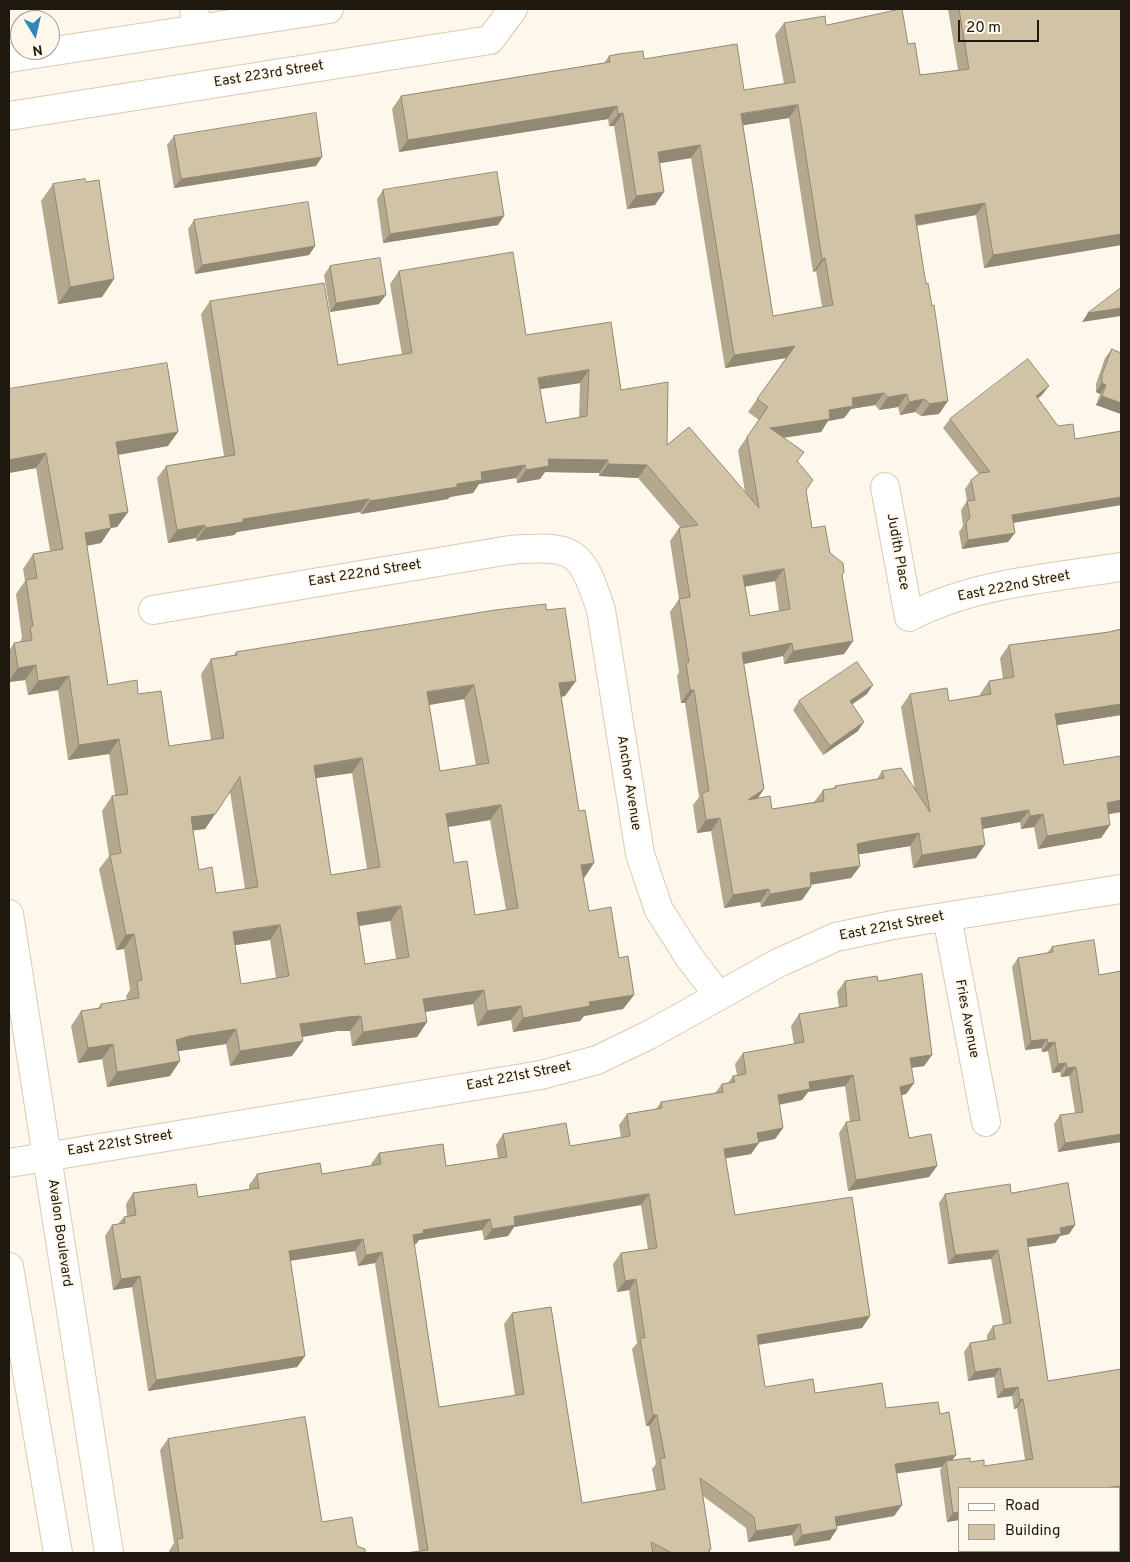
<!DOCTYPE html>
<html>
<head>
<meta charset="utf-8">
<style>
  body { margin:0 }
  #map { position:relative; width:1130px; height:1562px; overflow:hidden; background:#fef8ec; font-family:Overpass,sans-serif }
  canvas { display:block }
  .frame { position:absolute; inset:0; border:10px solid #1e180e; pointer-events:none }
  .legend { position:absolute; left:958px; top:1487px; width:162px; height:65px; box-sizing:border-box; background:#fef8ec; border:1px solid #a49e93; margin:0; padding:6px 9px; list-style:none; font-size:15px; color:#1e180e }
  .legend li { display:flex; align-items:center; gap:10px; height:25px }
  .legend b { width:25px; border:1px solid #a49e93 }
  .north { position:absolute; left:10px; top:10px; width:50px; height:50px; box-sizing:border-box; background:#fef8ec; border:1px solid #a49e93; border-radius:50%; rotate:171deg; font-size:14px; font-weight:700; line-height:20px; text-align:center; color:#1e180e }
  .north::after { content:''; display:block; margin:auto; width:18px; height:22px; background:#2e87b5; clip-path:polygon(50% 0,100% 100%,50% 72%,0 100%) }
  .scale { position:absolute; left:958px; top:20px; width:81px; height:22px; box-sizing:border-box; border:2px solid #1e180e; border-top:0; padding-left:6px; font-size:15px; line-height:18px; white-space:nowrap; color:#1e180e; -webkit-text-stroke:4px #fef8ec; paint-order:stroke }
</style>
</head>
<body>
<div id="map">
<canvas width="1130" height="1562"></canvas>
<div class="frame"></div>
<ul class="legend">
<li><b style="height:6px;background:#fff"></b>Road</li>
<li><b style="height:14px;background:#d1c4a6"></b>Building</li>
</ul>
<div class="north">N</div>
<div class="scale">20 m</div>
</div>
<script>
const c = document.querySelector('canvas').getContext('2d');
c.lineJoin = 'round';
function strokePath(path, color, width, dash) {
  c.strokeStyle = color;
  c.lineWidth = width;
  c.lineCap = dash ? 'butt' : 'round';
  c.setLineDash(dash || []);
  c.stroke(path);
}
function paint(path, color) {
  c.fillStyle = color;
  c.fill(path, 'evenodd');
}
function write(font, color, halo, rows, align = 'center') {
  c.font = font + ' Overpass,sans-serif';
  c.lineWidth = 4;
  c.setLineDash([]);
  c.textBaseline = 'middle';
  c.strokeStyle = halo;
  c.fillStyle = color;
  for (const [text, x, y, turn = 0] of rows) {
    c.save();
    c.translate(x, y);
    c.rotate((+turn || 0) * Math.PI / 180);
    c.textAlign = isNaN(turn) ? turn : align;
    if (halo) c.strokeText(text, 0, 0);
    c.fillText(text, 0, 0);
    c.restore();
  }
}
const street = new Path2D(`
  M194,9L197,29
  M885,487L909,617C974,583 1050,578 1121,567
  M153,610L510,550C575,545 581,549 601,610L640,854L659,910L689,957L718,995
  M947,917L986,1122
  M9,1163L541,1075L597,1060L649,1035L778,963L836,937L893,925L1121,889`);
const secondary = new Path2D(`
  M9,58L329,9
  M9,116L490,40L513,9
  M1097,1553L1112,1551`);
const primary = new Path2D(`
  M9,914L109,1553
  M9,1267L58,1553`);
const wall = new Path2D(`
  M948,9H1121V245L984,268L976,215L917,226L939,414L921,416L915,412L900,415L898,407L879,410L875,405L851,409L844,418L828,421L821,432L783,438L797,461L806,490L812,528L830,553L842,576L853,641L844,654L784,664L783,656L744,664L764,789L758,798L772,809L814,802L823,790L833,789L835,786L877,779L882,771L915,790L901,707L910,694L949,701L980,696V694L989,681L1003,679L1000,658L1009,645L1109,632L1121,629V715L1057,725L1064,765L1121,756V812L1108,814L1110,825L1101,838L1038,849L1034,827L1021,829L1020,822L982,829L976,858L913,868L910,846L861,854H859L860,866L851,878L811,885V887L802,900L761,907L760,902L724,908L711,831L697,833L693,805L699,797L685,703H681L677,676L679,672L670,612L679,599L670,541L679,528H681L638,478L599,476V473L545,472L540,479L517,483L516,478L479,484L473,493L450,497L448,499L361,514L360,512L237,532L234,535L196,541V538L168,543L157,478L166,466L224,456L201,314L210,301L338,365L402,355L390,284L399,271L526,335L611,322L621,390L667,445L745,492L738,450L759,420L748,412L786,358L725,368L691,158L659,163L655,205L627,209L614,126H609L608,119L399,152L392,109L401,96L604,63L609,56L644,59L744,90L784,84L775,35L784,23L826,25L908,44L920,75L958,70ZM789,118L813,272L816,271L822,307L773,316L743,125ZM580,383L579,418L546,423L540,389ZM775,581L779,611L750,616L745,587Z
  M174,136L316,166L174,188L167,145Z
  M53,184L114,279L102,297L58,304L41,201Z
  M383,190L498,225L383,243L377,199Z
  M194,220L315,246L309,255L195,274L188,229Z
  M330,266L379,304L330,312L324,275Z
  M1112,349L1121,414L1096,405L1100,394L1096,392V384L1105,358Z
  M9,389L168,446L118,455L128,512L117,527L111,528L101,543L86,546L108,685L138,694L169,746L211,740L201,674L211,659L234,655L236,652L546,610L565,696L561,697L579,811L594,863L584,878H583L589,911L619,958L634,995L623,1009L584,1016L580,1021L513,1032L511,1020L477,1026L473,1004L425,1012L427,1022L417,1037L352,1046L350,1031H337L302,1037L292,1056L230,1066L226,1044L179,1051H178L170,1076L107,1087L102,1059L78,1063L71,1026L81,1011L98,1008L101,1004L127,1000L126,996L130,990L124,949L116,950L99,869L109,856L102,811L112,796L115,795L109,754L68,760L58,690L28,695L25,680L9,682V651L14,643L20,642L22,638L16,594L25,581L23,569L33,554L50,551L36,468L9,473ZM464,699L476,766L440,771L429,705ZM352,773L367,869L331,875L316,778ZM230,792L245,889L216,893L199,870L193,830L205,829ZM490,820L506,910L475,915L454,863L448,827ZM390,921L396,959L365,964L359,926ZM270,940L276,978L241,984L235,945Z
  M1042,395L1038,398L1058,426L1075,439L1121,431V505L1013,523L1008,542L962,549L959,532L963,526L961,510L967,501L965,489L971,480L979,474L943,428L950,419Z
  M867,694L852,704L858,731L823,755L793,710L799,701Z
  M1052,947L1099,975L1121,971V1142L1058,1152L1054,1124L1060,1115L1075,1113L1069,1076L1061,1077L1060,1072L1052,1073L1048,1051L1042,1052L1041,1048L1025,1050L1012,967L1018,958L1047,953Z
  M922,974L932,1055L924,1066L911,1068L914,1083L906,1094L901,1095L909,1138L931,1134L937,1166L929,1177L848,1191L839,1133L846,1122H850L845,1086L808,1092L802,1100L779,1105L783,1128L775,1139L759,1142L751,1154L725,1158L735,1215L852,1197L870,1316L862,1328L758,1345L765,1387L813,1379L815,1393L882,1383L886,1408L938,1402L940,1414L949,1412L956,1455L952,1460L970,1458V1462L984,1460V1466L1025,1460L1017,1408L1014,1409L1012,1396L997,1398L994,1377L968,1381L964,1352L970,1343L987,1340V1335L993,1326L1003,1325L991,1259L948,1264L939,1203L945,1194L1010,1184L1011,1193L1068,1183L1075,1225L1069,1234L1060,1236L1055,1243L1028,1247L1048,1381L1121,1369V1494H1119V1488H959V1520L947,1522L940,1470L942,1467L896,1473L902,1505L894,1516L837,1526V1529L830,1540L794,1546L792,1535L748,1542L746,1528L703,1496L711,1549L709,1553H406L419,1551L375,1263L358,1266L355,1251L290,1261L305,1356L297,1367L148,1391L132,1287L113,1290L105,1236L112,1225L118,1224L124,1217L127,1216L126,1204L133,1193L196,1184L198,1197L249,1189V1185L257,1174L320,1163L322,1174L372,1166L371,1164L379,1153L443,1144L446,1166L498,1158L496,1145L503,1134L566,1123L570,1146L621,1137L619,1125L627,1114L656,1109L661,1102L715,1093L722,1084L728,1083L733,1076L737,1075L735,1064L743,1053L794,1044L791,1026L799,1014L839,1008L837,992L845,981L877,976L878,981ZM641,1205L648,1250L621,1253L613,1264L617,1292L629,1290L637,1343L632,1349L646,1426H649L656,1464L652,1469L656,1490L582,1503L551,1307L512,1313L504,1324L515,1396L439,1407L414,1244H416L419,1240L482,1230L484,1240L508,1236L514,1227Z
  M168,1439L322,1522L357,1546L365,1553H169V1551L174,1543L160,1450Z`);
const shadedWall = new Path2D(`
  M798,105L789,118L732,127L741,114Z
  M617,106L608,119L399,152L408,140Z
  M623,113L614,126H609L618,114Z
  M700,145L691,158L649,165L658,152Z
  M322,157L316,166L174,188L181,179Z
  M664,192L655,205L627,209L636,196Z
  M985,203L976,215L906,227L915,215Z
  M504,216L498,225L383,243L390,234Z
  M1121,234V245L984,268L993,255Z
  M315,246L309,255L195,274L202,265Z
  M825,258L816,271L813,272L822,259Z
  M114,279L102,297L58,304L70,287Z
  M386,295L379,304L330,312L336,303Z
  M1121,308V316L1082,322L1088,313Z
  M795,346L786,358L725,368L734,355Z
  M589,370L580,383L529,391L538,378Z
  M1102,383L1106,385L1100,394L1096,392Z
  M1049,386L1042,395L1029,405L1036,396Z
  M884,393L875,405L851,409L844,418L828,421L821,432L761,441L770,428L829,410L852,398Z
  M907,394L898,407L879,410L888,397Z
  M1102,396L1121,403V414L1096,405Z
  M924,399L915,412L900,415L909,402Z
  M948,401L939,414L921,416L930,404Z
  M178,432L168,446L105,457L116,442Z
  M46,453L36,468L9,473V460Z
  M548,459L608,460L599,473L545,472L540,479L517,483L526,470Z
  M608,464L647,465L638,478L599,476Z
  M525,465L516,478L479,484L473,493L450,497L448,499L361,514L370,501L457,484L481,472Z
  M1121,497V505L1005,524L1012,515Z
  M369,499L360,512L237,532L234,535L196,541L205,528L243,519Z
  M128,512L117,527L98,530L109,515Z
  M205,525L196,538L168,543L177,530Z
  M111,528L101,543L74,548L85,533Z
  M1015,533L1008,542L962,549L968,540Z
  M784,569L775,581L734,588L743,576Z
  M853,641L844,654L784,664L793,651Z
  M792,643L783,656L733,666L742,653Z
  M36,665L25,680L9,682V681L18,668Z
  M69,676L58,690L28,695L38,681Z
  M576,681L565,696L549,698L559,683Z
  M474,685L464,699L417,707L427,692Z
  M873,685L867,694L844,710L850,701Z
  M690,690H694L685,703H681Z
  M1121,704V715L1046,727L1055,714Z
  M864,722L858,731L823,755L830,746Z
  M119,739L109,754L68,760L79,745Z
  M362,758L352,773L303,780L314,766Z
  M764,789L755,802L748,800Z
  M1121,800V812L1098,816L1107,803Z
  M501,805L490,820L436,829L446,814Z
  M1029,810L1020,822L972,831L981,818Z
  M215,814L205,829L181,832L191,817Z
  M1043,814L1034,827L1021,829L1030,816Z
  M720,818L711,831L697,833L706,820Z
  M1110,825L1101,838L1038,849L1047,836Z
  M919,833L910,846L861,854L848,857L857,844L870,841Z
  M985,845L976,858L913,868L922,855Z
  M594,863L584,878L570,880L581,865Z
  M860,866L851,878L801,886L810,873Z
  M811,887L802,900L761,907L770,894Z
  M769,889L760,902L724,908L733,895Z
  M401,906L390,921L346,928L357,913Z
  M280,925L270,940L223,947L233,932Z
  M134,934L124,949L116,950L126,935Z
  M484,990L473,1004L413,1014L423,999Z
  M634,995L623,1009L584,1016L580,1021L513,1032L523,1018L589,1002Z
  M521,1006L511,1020L477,1026L487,1011Z
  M361,1016L350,1031H337L290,1039L300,1024L348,1017Z
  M427,1022L417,1037L352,1046L363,1032Z
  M236,1029L226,1044L179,1051L166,1054L176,1040L190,1036Z
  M1047,1039L1041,1048L1025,1050L1031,1041Z
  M303,1041L292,1056L230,1066L240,1051Z
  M1055,1042L1048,1051L1042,1052L1048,1043Z
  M113,1044L102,1059L78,1063L88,1048Z
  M932,1055L924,1066L902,1069L910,1058Z
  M180,1061L170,1076L107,1087L117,1072Z
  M1066,1063L1060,1072L1052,1073L1058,1064Z
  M1076,1067L1069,1076L1061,1077L1067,1068Z
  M853,1075L845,1086L808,1092L802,1100L770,1106L778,1095L809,1082Z
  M914,1083L906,1094L892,1098L900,1087Z
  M783,1128L775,1139L750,1144L757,1133Z
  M1121,1134V1142L1058,1152L1065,1143Z
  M759,1143L751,1154L716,1160L724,1149Z
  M937,1166L929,1177L848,1191L856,1180Z
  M649,1194L641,1205L514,1227L508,1236L484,1240L492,1229L514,1217Z
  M490,1219L482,1230L419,1240L416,1244L405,1246L413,1235L423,1230Z
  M1075,1225L1069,1234L1060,1236L1055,1243L1021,1248L1027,1239L1060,1228Z
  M363,1239L355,1251L281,1262L289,1251Z
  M998,1250L991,1259L948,1264L955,1255Z
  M382,1252L375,1263L358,1266L366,1255Z
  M140,1276L132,1287L113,1290L121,1279Z
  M636,1279L629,1290L617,1292L625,1281Z
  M870,1316L862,1328L749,1346L757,1335Z
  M305,1356L297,1367L148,1391L156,1380Z
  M1000,1368L994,1377L968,1381L975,1372Z
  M1018,1387L1012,1396L997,1398L1004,1389Z
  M1023,1399L1017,1408L1014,1409L1020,1400Z
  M653,1415H657L649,1426H646Z
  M956,1455L948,1466L946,1461L942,1467L887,1475L895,1464Z
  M1121,1486V1494H1119V1488H1103Z
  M902,1505L894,1516L827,1528L835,1517Z
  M959,1512V1520L947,1522L953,1513Z
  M800,1524L792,1535L748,1542L756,1531Z
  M837,1529L830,1540L794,1546L802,1535Z`);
const building = new Path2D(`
  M902,9L908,44L915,43L920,75L969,69L959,9H1121V234L993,255L985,203L915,215L926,284L928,283L932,306L934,305L948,401L930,404L924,399L909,402L907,394L888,397L884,393L852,398L853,406L829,410L830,419L770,428L804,452L797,461L813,480L806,490L812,528L825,526L830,553L843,563L844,572L842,575L853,641L793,651L792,643L742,653L764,789L748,800L770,796L772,809L824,801L823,790L836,788L835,786L884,778L882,771L901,768L930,812L910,694L947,688L949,701L991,694L989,681L1014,677L1009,645L1109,632L1121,629V704L1055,714L1064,765L1121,756V800L1107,803L1110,825L1047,836L1043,814L1030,816L1029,810L981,818L985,845L922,855L919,833L870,841L857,844L860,866L810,873L811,887L770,894L769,889L733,895L720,818L706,820L702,793L709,791L694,690H690L686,663L689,662L679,599L690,597L679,528L698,525L647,465L608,464V460L548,459L549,466L526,470L525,465L481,472L482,480L457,484V487L370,501L369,499L243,519V522L205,528V525L177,530L166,466L235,455L210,301L324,283L338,365L385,357L412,353L399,271L513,252L526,335L611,322L621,390L668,382L667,445L689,427L759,508L747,437L768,407L757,399L795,346L734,355L700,145L658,152L664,192L636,196L623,113L618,114L617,106L408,140L401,96L610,62L609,56L618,54L643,51L644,59L737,44L744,90L795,82L784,23L825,16L826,25ZM798,105L822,259L825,258L833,305L773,316L741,114ZM589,370L587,416L546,423L538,378ZM784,569L790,609L750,616L743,576Z
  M316,113L322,157L181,179L174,136Z
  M497,172L504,216L390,234L383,190Z
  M85,179L86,182L99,180L114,279L70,287L53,184Z
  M308,202L315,246L202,265L194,220Z
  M380,258L386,295L336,303L330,266Z
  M1121,288V308L1088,313Z
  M1112,349L1121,353V403L1102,396L1106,385L1102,383V375Z
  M1028,359L1049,386L1036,396L1058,426L1073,424L1075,439L1121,431V497L1012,515L1015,533L968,540L966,523L970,517L967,501L975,500L971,480L980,473L990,472L950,419Z
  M167,363L178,432L116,442L128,512L109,515L111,528L85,533L108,685L137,680L138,694L161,691L169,746L224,738L211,659L237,655L236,652L495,610L546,604V610L565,608L576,681L559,683L579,811L585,810L594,863L581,865L589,911L611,907L619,958L628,956L634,995L589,1002L590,1006L523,1018L521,1006L487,1011L484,990L423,999L427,1022L363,1032L361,1016L348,1017L300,1024L303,1041L240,1051L236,1029L190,1036L176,1040L180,1061L117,1072L113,1044L88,1048L81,1011L101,1008V1004L139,998L137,981L142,980L134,934L126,935L110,855L121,853L112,796L128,794L119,739L79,745L69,676L38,681L36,665L18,668L14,643L32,640L30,627L33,626L26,580L37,578L33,554L63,549L46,453L9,460V389ZM474,685L489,763L440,771L427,692ZM362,758L380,867L331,875L314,766ZM240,777L258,887L216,893L212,867L199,870L191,817L215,814ZM501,805L518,908L475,915L467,861L454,863L446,814ZM401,906L409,957L365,964L357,913ZM280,925L289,976L241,984L233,932Z
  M857,662L873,685L850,701L864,722L830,746L799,701Z
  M1094,940L1099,975L1121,971V1134L1065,1143L1060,1115L1083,1112L1076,1067L1067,1068L1066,1063L1058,1064L1055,1042L1048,1043L1047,1039L1031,1041L1018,958L1053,952L1052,947Z
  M922,974L932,1055L910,1058L914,1083L900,1087L909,1138L931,1134L937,1166L856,1180L846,1122L860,1120L853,1075L809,1082L810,1089L778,1095L783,1128L757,1133L759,1143L724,1149L735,1215L852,1197L870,1316L757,1335L765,1387L813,1379L815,1393L882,1383L886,1408L938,1402L940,1414L949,1412L956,1455L895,1464L902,1505L835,1517L837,1529L802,1535L800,1524L756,1531L754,1517L700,1478L711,1549L709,1550V1553H672L651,1542L653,1553H406L428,1550L382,1252L366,1255L363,1239L289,1251L305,1356L156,1380L140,1276L121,1279L112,1225L125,1223L124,1217L136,1215L133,1193L196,1184L198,1197L259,1188L257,1174L320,1163L322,1174L381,1164L379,1153L443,1144L446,1166L507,1157L503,1134L566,1123L570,1146L630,1136L627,1114L662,1108L661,1102L723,1092L722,1084L735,1082L733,1076L746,1074L743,1053L804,1042L799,1014L847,1006L845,981L877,976L878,981ZM649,1194L657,1248L621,1253L625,1281L636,1279L645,1338H640L653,1415H657L665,1458H660L665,1489L582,1503L551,1307L512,1313L524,1394L439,1407L413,1235L424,1233L423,1230L490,1219L492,1229L515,1225L514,1217Z
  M1068,1183L1075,1225L1060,1228L1061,1234L1027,1239L1048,1381L1121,1369V1486L1103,1488H959V1512L953,1513L946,1461L970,1458V1462L984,1460V1466L1033,1459L1023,1399L1020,1400L1018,1387L1004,1389L1000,1368L975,1372L970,1343L995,1339L993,1326L1011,1323L998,1250L955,1255L945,1194L1010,1184L1011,1193Z
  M305,1417L322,1522L352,1517L357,1546L365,1549V1553H179L177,1539L183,1538L168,1439Z`);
const streetNames = [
  ["East 223rd Street",269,75,-9],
  ["Judith Place",897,552,80],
  ["East 222nd Street",365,574,-9],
  ["East 222nd Street",1014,587,-11],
  ["Anchor Avenue",628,783,81],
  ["East 221st Street",892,927,-11],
  ["Fries Avenue",966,1019,79],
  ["East 221st Street",519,1077,-11],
  ["East 221st Street",120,1144,-9],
  ["Avalon Boulevard",59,1233,82]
];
strokePath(street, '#d9cbae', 30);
strokePath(secondary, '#d9cbae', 30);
strokePath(primary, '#d9cbae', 30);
strokePath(street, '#fff', 28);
strokePath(secondary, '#fff', 28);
strokePath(primary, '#fff', 28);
paint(wall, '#b4a98f');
paint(shadedWall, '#928974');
paint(building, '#d1c4a6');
strokePath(building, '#928974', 1);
write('14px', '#1e180e', '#fef8ec', streetNames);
</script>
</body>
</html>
